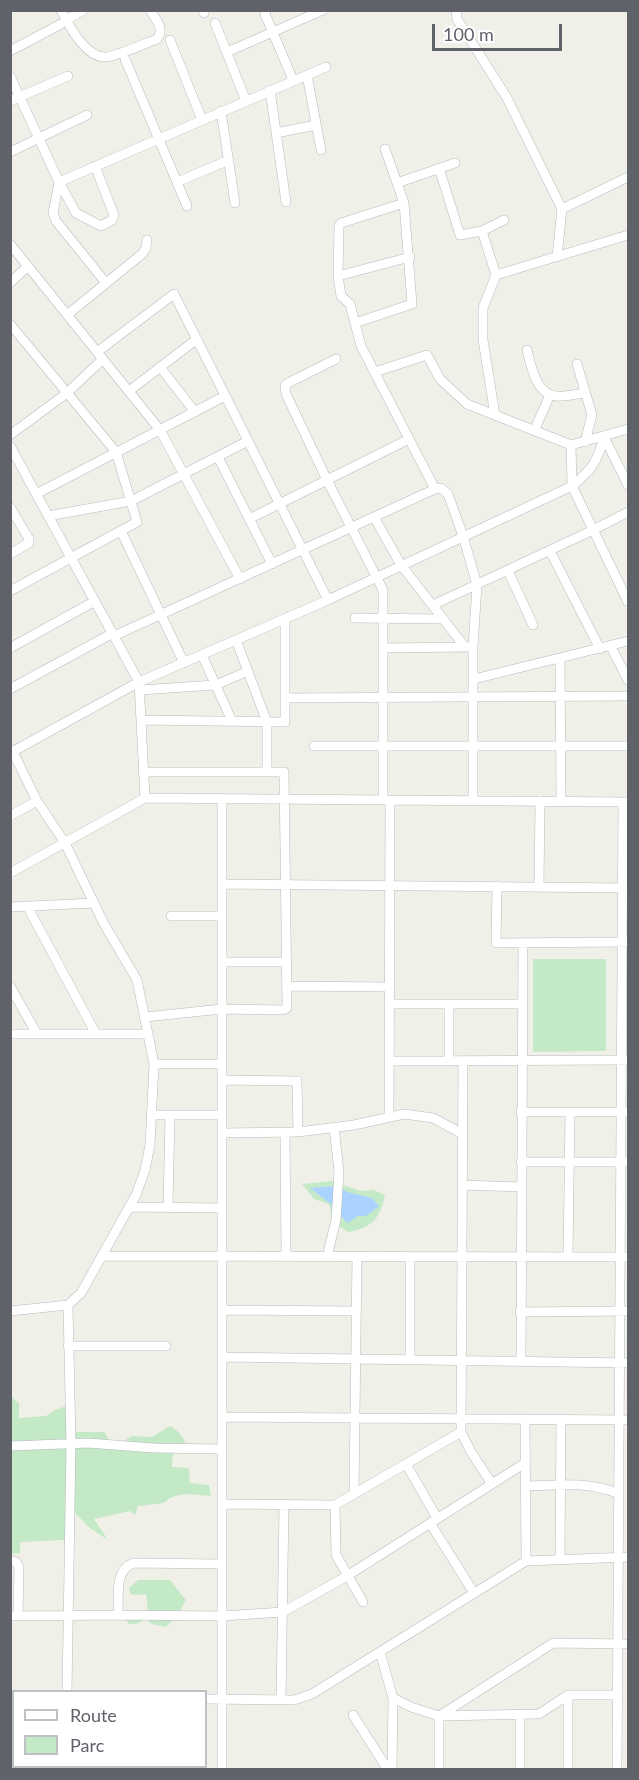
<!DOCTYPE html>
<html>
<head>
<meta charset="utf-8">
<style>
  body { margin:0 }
  #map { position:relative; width:639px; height:1780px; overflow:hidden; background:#f1f0e8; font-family:Lato,sans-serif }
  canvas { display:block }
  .frame { position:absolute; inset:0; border:12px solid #5f6268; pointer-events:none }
  .legend { position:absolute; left:12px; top:1690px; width:195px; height:78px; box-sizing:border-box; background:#fff; border:2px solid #bfc0c3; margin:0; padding:8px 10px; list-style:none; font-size:18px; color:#5f6268 }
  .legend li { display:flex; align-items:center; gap:12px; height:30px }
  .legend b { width:30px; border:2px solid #bfc0c3 }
  .scale { position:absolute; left:432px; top:24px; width:130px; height:27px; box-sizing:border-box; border:3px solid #5f6268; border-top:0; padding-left:8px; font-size:18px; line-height:21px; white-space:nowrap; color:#5f6268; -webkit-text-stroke:4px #fff; paint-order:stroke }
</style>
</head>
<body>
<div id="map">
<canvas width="639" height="1780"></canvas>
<div class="frame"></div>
<ul class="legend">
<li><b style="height:8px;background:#fff"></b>Route</li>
<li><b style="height:16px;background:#c4e9c6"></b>Parc</li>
</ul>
<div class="scale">100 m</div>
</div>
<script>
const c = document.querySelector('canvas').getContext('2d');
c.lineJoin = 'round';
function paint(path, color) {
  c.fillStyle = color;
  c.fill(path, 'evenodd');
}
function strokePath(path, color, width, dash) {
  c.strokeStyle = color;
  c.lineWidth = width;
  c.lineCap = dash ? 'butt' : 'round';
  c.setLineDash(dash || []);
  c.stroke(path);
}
const green = new Path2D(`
  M533,959H606V1051L533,1052Z
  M332,1181L360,1191L373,1190L385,1195C380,1219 372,1228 348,1232L333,1222L329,1204L314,1199L302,1184Z
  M11,1397L19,1403V1418L46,1416L55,1410L66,1406L71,1432H105L110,1443L122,1442L132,1436L152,1437L170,1426C180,1432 186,1438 186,1451L173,1453L172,1467L189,1468L190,1483L209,1485L211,1496C195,1495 176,1490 164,1503L138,1506L135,1515L130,1511L94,1519L108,1540L90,1528L75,1513L74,1544L69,1563L64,1540L20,1542V1553L11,1554Z
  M138,1580H170L186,1600L178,1614L166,1627L152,1624L146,1619L136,1624H129L124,1617L141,1615L148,1611L146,1594L133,1595L130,1593L129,1588Z`);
const water = new Path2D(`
  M336,1186L347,1192L372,1198L379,1206L366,1216H358L347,1223L332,1205L310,1188Z`);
const street = new Path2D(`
  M61,10C69,26 85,56 104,57C113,58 146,43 157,39C165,29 156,20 150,10
  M203,10L204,13
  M266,10L265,14L293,80
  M456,10L457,19L507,98L562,209L557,257
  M66,20L84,10
  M215,23L246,101
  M170,40L202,120
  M10,51L61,24
  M227,52L323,10
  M125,59L187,206
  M307,75L321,150
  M10,76L59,182L76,213L101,226L112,220L114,215L95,166
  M270,90L286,202
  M10,101L68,76
  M221,111L235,203
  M276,133L316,125
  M10,152L87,115
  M439,168L460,235L482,231L504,220
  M177,182L229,160
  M397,183L455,163
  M404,203L341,223L339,226L338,276L341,296L350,304L361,346L435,489
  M562,209L628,177
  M482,231L496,275L483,308V340L495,415
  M10,244L160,430L240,579
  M496,275L628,235
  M338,276L410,257
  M10,283L28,266
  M106,283L56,221L53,213L59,182L326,67
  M67,315L142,254L146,248L147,240
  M355,323L412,304L404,203L385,149
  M10,324L116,452L137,522L10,591
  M527,350C531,366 536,394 556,396C565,397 576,394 585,393
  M97,352L174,294L328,600
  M336,359L288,383L285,386L286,394L327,480L383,590V800
  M577,364L592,415L585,442
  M160,367L195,412
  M375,372L427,355L440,379L467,404L571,445L628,429
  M129,391L197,339
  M534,431L550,395
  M10,435L67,393L103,359
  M571,445L572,486L628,602
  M10,446L139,682L145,798
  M218,457L272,564
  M36,494L225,396
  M10,507L29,539V543L10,554
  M48,516L131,501L248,441
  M374,517L401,565L465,647
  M249,519L409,439
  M121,531L184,663
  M550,551L600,649
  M508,571L533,625
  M433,605L593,530L628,512
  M355,618L443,619
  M114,636L435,489L441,488L448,494L463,536L477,585L473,647V800
  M236,640L267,722V772
  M611,647L628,680
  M10,648L95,601
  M383,648L468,647
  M202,655L232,721
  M560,658L561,801
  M474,679L628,641
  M10,689L113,633
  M140,690L216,685L248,671
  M285,698L628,696
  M141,720L285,722V619
  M314,746H628
  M10,753L139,682L328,600L572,486C592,469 597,463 604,437L628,485
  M143,772H284L287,1005V1008L283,1010L222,1009L145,1017
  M222,798V1770
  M10,816L37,801
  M10,873L145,798L628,802
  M222,884L626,888
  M497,886L496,943L628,942
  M539,887L540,801
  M27,906L96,1034
  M10,907L94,903
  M171,916H222
  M222,962H287
  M10,986L37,1034
  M287,986L390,987
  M389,1004H521
  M10,1034H148
  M389,1061L628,1060
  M449,1061V1004
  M463,1061L461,1432L471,1452L492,1484
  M154,1064H222
  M222,1080L297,1081L298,1132
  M521,1112H628
  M151,1115H222
  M389,1116L390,800
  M285,1132L286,1257
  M222,1133L298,1132L354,1125L404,1114L433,1118L463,1134
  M521,1162H628
  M462,1185L521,1187
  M129,1207L222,1208
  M168,1207L170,1115
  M102,1256L628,1257
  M327,1257L336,1220L339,1172L334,1127
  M410,1257V1360
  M568,1257L570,1112
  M222,1310L356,1311
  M10,1311L68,1305L81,1293L136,1195L145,1170L150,1145L154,1064L137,980L104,924L65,843L37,801L13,752
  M520,1312L628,1311
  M68,1346H166
  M222,1357L628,1363
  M521,1361L523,943
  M222,1417L628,1420
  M525,1419L526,1561
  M10,1446L88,1443L154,1448L222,1449
  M406,1464L437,1518
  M525,1486C557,1485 589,1481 619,1494
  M354,1494L357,1257
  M222,1504L335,1505L461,1432
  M335,1505L336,1555L363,1602
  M430,1523L474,1593
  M560,1558L561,1420
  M10,1560L16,1562L19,1567L18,1616
  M118,1615L222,1616L283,1612L347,1576L525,1463
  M10,1616L118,1615C119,1597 114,1570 133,1563L222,1564
  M380,1652L393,1698L392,1770
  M67,1692L71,1444L68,1305
  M568,1695H618
  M10,1697H14
  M393,1698L411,1707L439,1716L539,1714L568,1695V1770
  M206,1699L294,1700L312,1694L526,1561L628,1557
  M281,1700L284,1505
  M353,1715L388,1770
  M441,1715L553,1643L628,1644
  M439,1716V1770
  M118,1766V1770
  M520,1770V1715
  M617,1770L623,802`);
paint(green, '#c4e9c6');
paint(water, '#aad4ff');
strokePath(street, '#b8b9be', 10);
strokePath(street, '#fff', 9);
</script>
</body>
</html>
